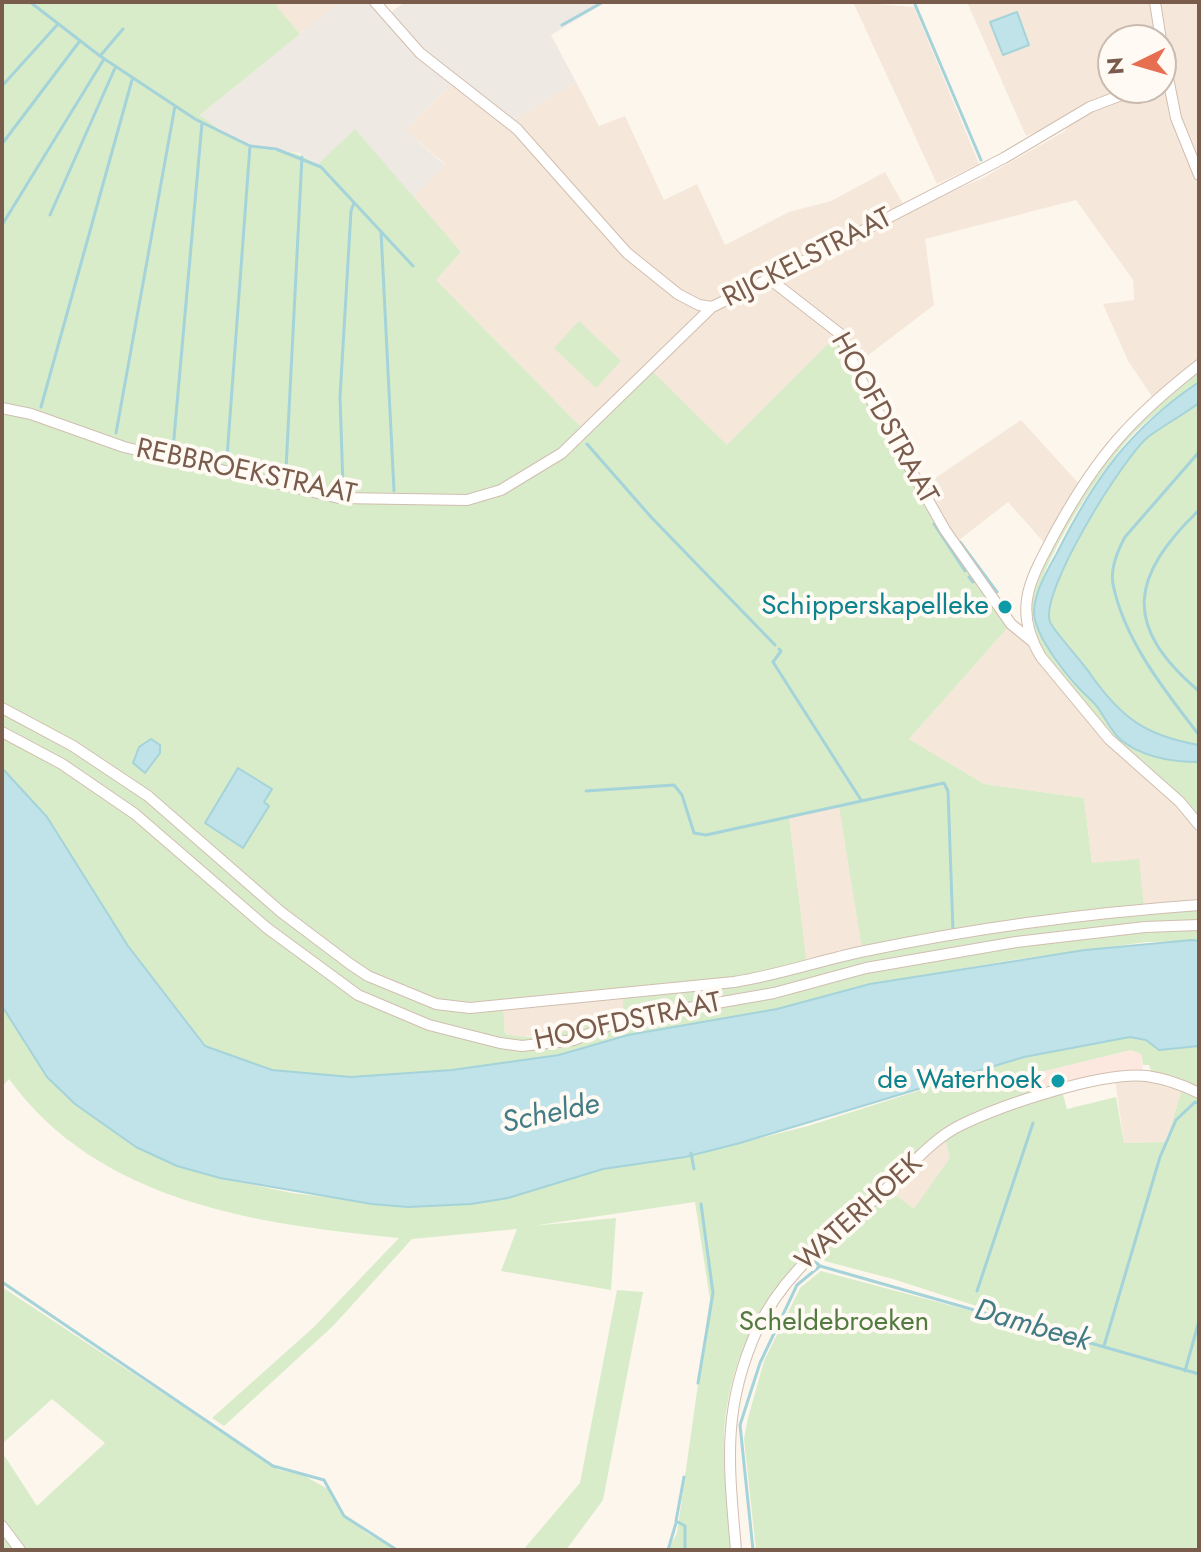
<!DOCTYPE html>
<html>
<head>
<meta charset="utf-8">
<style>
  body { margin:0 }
  #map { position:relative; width:1201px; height:1552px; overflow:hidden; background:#fdf6ec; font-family:Jost,sans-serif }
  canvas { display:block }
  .frame { position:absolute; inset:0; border:4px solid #7a5c4d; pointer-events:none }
  .north { position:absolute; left:1097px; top:24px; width:80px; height:80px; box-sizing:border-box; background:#fffaf3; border:2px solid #cabbb1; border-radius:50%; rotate:265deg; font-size:22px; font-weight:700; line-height:32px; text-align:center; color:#7a5c4d }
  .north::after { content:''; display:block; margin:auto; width:28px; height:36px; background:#e76f51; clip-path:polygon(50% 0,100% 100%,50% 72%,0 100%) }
</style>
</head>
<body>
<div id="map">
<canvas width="1201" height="1552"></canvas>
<div class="frame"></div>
<div class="north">N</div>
</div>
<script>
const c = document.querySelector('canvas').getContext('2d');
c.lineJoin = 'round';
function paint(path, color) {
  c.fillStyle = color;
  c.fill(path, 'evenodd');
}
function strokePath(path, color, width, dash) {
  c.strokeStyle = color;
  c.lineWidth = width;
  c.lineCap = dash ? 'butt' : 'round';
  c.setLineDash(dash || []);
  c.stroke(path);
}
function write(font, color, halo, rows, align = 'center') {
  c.font = font + ' Jost,sans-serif';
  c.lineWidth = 8;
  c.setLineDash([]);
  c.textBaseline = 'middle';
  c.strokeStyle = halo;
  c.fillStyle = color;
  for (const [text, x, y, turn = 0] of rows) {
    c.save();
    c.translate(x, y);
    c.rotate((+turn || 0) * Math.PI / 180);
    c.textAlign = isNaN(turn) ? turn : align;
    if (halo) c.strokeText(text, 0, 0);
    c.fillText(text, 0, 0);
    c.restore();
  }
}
const residential = new Path2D(`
  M278,2H339L300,34L276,7Z
  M853,2L914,7L979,164L937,184Z
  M967,2H1199V362L1153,398L1128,361L1103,304L1134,300L1133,280L1076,200L925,239L934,305L854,366L839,334L727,445L586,432L436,280L461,252L413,198L445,164L405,130L455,81L509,123L576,82L599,126L625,116L664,200L697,184L725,245L789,212L831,201L885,172L906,209L981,179L1065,131L1069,119L1026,136ZM1113,40H1161V88H1113Z
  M1021,420L1081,486L1048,547L1008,502L954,544L922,487Z
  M1011,624L1199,826V905L1144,908L1092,863L1084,798L984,784L909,739Z
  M840,805L862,949L807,965L789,816Z
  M623,994V1010L572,1032L522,1037L505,1034L503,1005Z
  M1144,1079L1183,1088L1166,1142L1124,1143L1115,1080Z
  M945,1136L950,1158L915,1210L887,1188Z`);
const commercial = new Path2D(`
  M1131,1050L1141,1054L1143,1072L1032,1099L1030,1089L1036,1084L1037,1073Z`);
const industrial = new Path2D(`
  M339,2H375L386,16L405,2H606L551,35L576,82L509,123L455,81L405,130L445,165L413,198L355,130L317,165L299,153L252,147L233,139L200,115Z`);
const green = new Path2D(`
  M2,2H278L277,7L300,34L200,115C216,126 231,141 250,146C278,155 288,144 317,165L355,129L461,252L436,280L586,432L651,370L727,445L839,333L922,487L1011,624L909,739L984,784L1084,798L1092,863L1139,859L1144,908L1199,905V941L1147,942L1019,959L870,984L777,1009L628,1035L578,1052L452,1070L351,1077L272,1070L205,1046L128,946L47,817L2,768ZM839,806L862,949L807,965L789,816ZM623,995V1010C579,1022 556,1045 505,1034L503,1005Z
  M579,321L621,361L596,388L554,348Z
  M1199,370V382C1176,398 1153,414 1133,434C1104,465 1045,554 1038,595C1036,605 1038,622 1040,632C1046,656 1080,684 1094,703C1126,743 1143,763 1199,762V824L1134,765L1033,642L1027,592L1112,442Z
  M1199,403V745C1147,736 1122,719 1091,675C1084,664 1053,630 1050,622C1039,592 1123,458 1148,437C1164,425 1183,415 1199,403Z
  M2,1006L47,1077L75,1104L136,1147L177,1166L220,1178L292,1193L408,1207L508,1198L603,1169L685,1157L808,1126L1024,1057L1104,1040L1130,1037L1146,1040L1159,1050L1199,1046V1550H756L744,1439L748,1418L764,1361L800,1288L821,1271L1081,1340L893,1279L813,1258C757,1295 726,1372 724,1439C723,1476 729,1513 732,1550H668L677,1533L710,1299L695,1202L532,1226L616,1218L611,1290L501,1271L517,1229L412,1239L333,1326L224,1426L212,1418L314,1327L399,1238C257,1224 99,1203 9,1079L2,1087ZM1131,1050L1141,1054L1143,1065H1149L1152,1074L1184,1083L1166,1142L1124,1143L1116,1097L1067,1109L1062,1091L1032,1098L1030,1090L1036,1085L1037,1073ZM945,1137L950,1158L914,1209L888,1189Z
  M2,1287L279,1470L303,1475L328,1489L340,1512L368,1534L399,1550H2V1452L37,1506L105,1443L52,1399L2,1444Z
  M617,1290L643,1292L603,1500L566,1550H523L580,1483Z`);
const water = new Path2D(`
  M1017,12L1029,45L1003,55L990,22Z
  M1199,382V403C1183,415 1164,425 1148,437C1123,458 1039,592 1050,622C1053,630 1084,664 1091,675C1122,719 1147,736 1199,745V762C1170,762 1141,756 1121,740C1109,730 1103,711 1092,701C1073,684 1033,637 1034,610C1035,591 1048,569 1057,553C1094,479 1130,428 1199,382Z
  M151,739L160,745V753L145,773L133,763L139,747Z
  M2,768L47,817L128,946L205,1046L272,1070L351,1077L452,1070L559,1055L628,1035L777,1009L870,984L1085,950L1192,940L1199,941V1046L1159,1050L1146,1040L1130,1037L1024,1057L740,1143L685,1157L603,1169L508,1198L471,1204L408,1207L372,1204L220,1178L177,1166L136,1147L75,1104L47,1077L2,1006Z
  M238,768L272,789L264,802L269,806L243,848L205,823Z`);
const stream = new Path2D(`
  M30,2L100,56L195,119L250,146L276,149L321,167L413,266
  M914,2L981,160
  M562,25L603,2
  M100,56L123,29
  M2,86L58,24
  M2,144L79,42
  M50,215L115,68
  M2,225L104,59
  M381,231L394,491
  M41,407L132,80
  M116,433L175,106
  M587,444L651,517L775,645
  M173,449L202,123
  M1199,452L1125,537C1118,550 1110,568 1113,584C1124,640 1165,691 1199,735
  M227,457L250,146
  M286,469L302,157
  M343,486L340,397L351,211L354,203
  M1199,510C1131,576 1121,625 1199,691
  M934,524L965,571
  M960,542L997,592
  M969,577L973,582
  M779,649L781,651L773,662L861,800
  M586,791L674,785L682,795L694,833L706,835L944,783L948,791L953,931
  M691,1153L694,1169
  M814,1261L820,1266L1199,1374
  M2,1282L273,1466L324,1480L344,1516L397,1550
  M977,1291L1033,1123
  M1104,1346L1160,1157L1176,1120L1195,1102L1199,1104
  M1185,1371L1199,1321
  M698,1383L713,1293L701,1204
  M684,1477L676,1521L685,1526V1550
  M668,1550L676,1523
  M753,1550L740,1425L760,1363L797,1285L820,1266`);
const street = new Path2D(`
  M375,2L420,53L517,129L627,253L678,294L699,305L712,307L773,277L1004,158L1090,107L1140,88
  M1155,2L1161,40
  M1161,43L1176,118L1199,175
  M773,277L776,284L839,333L868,394L945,530L1011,624L1033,642
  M1199,365C1131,418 1097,456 1056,531C1032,577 1011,607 1041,657L1109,739L1180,802L1199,825
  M2,408L31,414L124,447L339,498L467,500L501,490L562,453L712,307
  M2,708L73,746L148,796L281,912L350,964L368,976L436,1004L470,1008L734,982C779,975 821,960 865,951C975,928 1088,913 1199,905
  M2,732L62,764L135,814L267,928L358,995L429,1025L500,1043L522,1046L574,1040L625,1019L774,993L866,968L1016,942L1145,927L1199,925
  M2,1526L20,1550
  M736,1550C729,1466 721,1410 757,1330C786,1267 839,1234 887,1188C910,1167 932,1139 961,1125C1002,1105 1102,1071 1147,1076C1166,1079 1183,1085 1199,1093`);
const markers = [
  [1005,607,8,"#0f9aa8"],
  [1058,1081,8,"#0f9aa8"]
];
const streetNames = [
  ["RIJCKELSTRAAT",808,259,-27],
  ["HOOFDSTRAAT",883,419,61],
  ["REBBROEKSTRAAT",246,473,12],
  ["HOOFDSTRAAT",628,1023,-12],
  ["WATERHOEK",860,1213,-42]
];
const cultureNames = [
  ["Schipperskapelleke",989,607],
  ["de Waterhoek",1042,1081]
];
const parkNames = [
  ["Scheldebroeken",834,1323]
];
const waterNames = [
  ["Schelde",551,1115,-12],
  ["Dambeek",1032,1327,16]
];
paint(residential, '#f5e8da');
paint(commercial, '#fde8e0');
paint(industrial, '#efe9e4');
paint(green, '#d8ecc9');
paint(water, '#bfe3e8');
strokePath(water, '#a5d3da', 2);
strokePath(stream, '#a5d3da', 3);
strokePath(street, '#d1beb0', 12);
strokePath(street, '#fff', 10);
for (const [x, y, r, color] of markers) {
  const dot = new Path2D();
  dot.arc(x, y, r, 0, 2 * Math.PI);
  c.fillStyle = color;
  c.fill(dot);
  strokePath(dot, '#fffaf3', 3);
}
write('28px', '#7a5c4d', '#fffaf3', streetNames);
write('28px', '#0d838f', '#fffaf3', cultureNames, 'right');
write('28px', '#537a41', '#fffaf3', parkNames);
write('italic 30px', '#437c86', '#fffaf3', waterNames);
</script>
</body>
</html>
